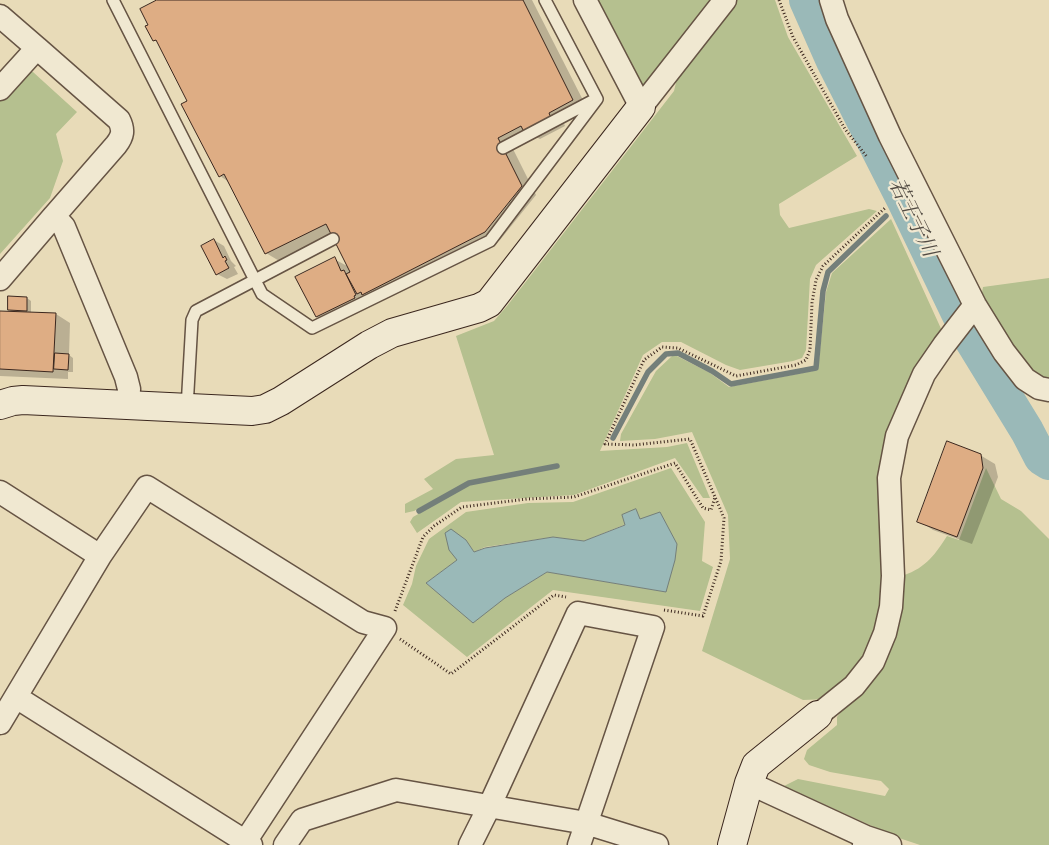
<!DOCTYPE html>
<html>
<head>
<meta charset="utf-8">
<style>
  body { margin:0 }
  canvas { display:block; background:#e8dbb8 }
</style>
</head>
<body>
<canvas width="1049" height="845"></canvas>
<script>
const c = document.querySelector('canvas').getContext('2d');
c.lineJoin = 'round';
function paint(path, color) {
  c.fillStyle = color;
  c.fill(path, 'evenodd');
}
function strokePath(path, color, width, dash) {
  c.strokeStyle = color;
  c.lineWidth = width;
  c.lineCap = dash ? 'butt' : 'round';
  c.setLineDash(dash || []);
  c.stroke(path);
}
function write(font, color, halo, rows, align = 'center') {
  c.font = font + ' Alegreya,"Noto Serif JP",serif';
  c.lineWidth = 4.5;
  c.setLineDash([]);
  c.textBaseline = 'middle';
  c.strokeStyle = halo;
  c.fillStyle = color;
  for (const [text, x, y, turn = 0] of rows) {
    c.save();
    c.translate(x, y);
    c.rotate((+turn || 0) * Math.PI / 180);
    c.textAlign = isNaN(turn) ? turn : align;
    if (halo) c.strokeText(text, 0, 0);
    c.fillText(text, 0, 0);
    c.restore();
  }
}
const green = new Path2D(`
  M593,0H716L642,97Z
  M734,0H775L788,37L857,156L779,204L780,215L789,228L869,209L877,211L816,265L810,279L806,350L802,358L793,361L740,370L726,365L681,342H662L643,355L600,451L667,447L687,443L710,498H703L675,458L574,495L461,502L417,533L410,522L413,517L469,485L559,466L558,464L469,481L414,511L405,513V504L433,489L424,479L456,459L494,455L456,336L494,321L507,306L674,91L679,70Z
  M27,72H33L77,112L56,134L63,161L50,198L0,254V101Z
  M891,219L943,333L909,385L882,616L867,654L828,699L803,700L702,651L730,559L728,515L692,432L655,439L620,441L621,434L656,371L672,356H677L710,373L729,387L818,370L826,292L832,273Z
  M1049,278V386L1028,375L981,298L983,287Z
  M671,468L705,522L702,561L713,567L700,611L553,590L467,657L403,605L412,584L416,566L429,539L466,512L528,503L573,502ZM636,509L666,592L547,572L505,598L473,622L426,583L457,560L466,540L474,552L485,547L553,537L584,541L626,524Z
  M986,468L1001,499L1021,511L1049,539V845H920L896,837L784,786L798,779L885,796L889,789L881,781L830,772L809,765L804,759L807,750L837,725V717L844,708L899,577C924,569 933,558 947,536L959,540Z`);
const water = new Path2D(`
  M636,509L640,519L660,512L677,544L675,560L666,592L547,572L505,598L473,623L426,583L457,560L449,550L445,533L451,529L466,540L474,552L485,548L553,537L584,541L625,525L622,515Z`);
const shadow = new Path2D(`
  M159,0H532L587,108L563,121L565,126L540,139L534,136L512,147L536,195L500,240L378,302L375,301L369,306L332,325L317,317L297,278L334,259L349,267L333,235L281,262L266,253L229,182L220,176L189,102L159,43L154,40L150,25Z
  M214,240L224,246L231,261L236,266L234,267L238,274L227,279L217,274Z
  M27,298L31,301V313L56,314L70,323L69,355L73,358V372H68V379L0,376V312H14L9,310Z
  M980,455L995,464L998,477L972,544L933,530L919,521Z`);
const stream = new Path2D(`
  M613,438L648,372L666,354L678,353L712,371L731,384L816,368L823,291L828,272L886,216
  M419,511L469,483L557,466`);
const river = new Path2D(`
  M806,0L833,61L904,201L970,338L1027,431L1041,458L1049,463`);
const building = new Path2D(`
  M157,0H523L573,100L549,113L551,118L524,132L521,126L498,138L522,186L485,232L362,295L361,292L357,294L346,274L350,272L326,224L265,254L224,174L219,177L181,104L187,101L156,40L153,41L145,26L148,25L140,9Z
  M214,239L223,258L225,256L227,260L225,261L229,268L216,275L201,246Z
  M335,257L341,271L344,270L356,295L354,296L355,298L316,317L295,277Z
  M8,296L27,297V311L8,310Z
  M0,311L56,313L53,372L0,369Z
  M55,353L69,354L68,370L54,369Z
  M947,441L981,454L983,468L957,537L917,522Z`);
const path = new Path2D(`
  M779,0L793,37L845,129L867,157
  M664,610L703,616L721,561L724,518L715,497
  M395,611L423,537L434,526L462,507L527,499L574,497L675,463L703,508L711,510L715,497L690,439L634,445L605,444L644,360L662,347L678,348L736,376L796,365L806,360L810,350L812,303L816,280L823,266L885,208
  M400,639L451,674L554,595L566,597`);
const lane = new Path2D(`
  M113,0L262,294L312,328L490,241L597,99L545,0
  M503,148L594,100
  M187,408L192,320L196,311L333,239`);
const street = new Path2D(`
  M585,0L641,107L725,0
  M831,0L837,19L890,136L975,305L1004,352L1025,379L1039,388L1049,390
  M0,16L37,48L0,89
  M37,48L119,120C124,130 123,136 116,145L54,216L64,227L126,377L129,389L128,405
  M0,279L54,216
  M0,492L100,556
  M16,697L251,845
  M818,715L854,686L873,662L885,633L891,607L893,576L889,478L897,436L924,374L944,345L975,305
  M0,723L100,556L147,487L363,622L385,628L243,845
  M749,783L866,837L864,845
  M866,837L890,845
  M285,845L302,820L396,790L586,823L657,845
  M470,845L490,805L578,613L653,627L579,845`);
const secondary = new Path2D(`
  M0,405L13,401L23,400L252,411L265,409L281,401L369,345L392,333L479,308L489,303L641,107
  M732,845L749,783L756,765L818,715`);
const waterNames = [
  ["若王子川",912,218,64]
];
paint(green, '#b5c08f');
paint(water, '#9ab9b8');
strokePath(water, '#747f7a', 1);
paint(shadow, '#0003');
strokePath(stream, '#747f7a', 5.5);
strokePath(river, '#9ab9b8', 34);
paint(building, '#dead84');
strokePath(building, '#3b271e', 1);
strokePath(lane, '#665444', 14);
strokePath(street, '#665444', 25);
strokePath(secondary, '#3b271e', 30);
strokePath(path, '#3b271e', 3, [1, 2.5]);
strokePath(lane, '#f0e8d1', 11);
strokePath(street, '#f0e8d1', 22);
strokePath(secondary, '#f0e8d1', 28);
write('italic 21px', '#534c44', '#f0e8d1', waterNames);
</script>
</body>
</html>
